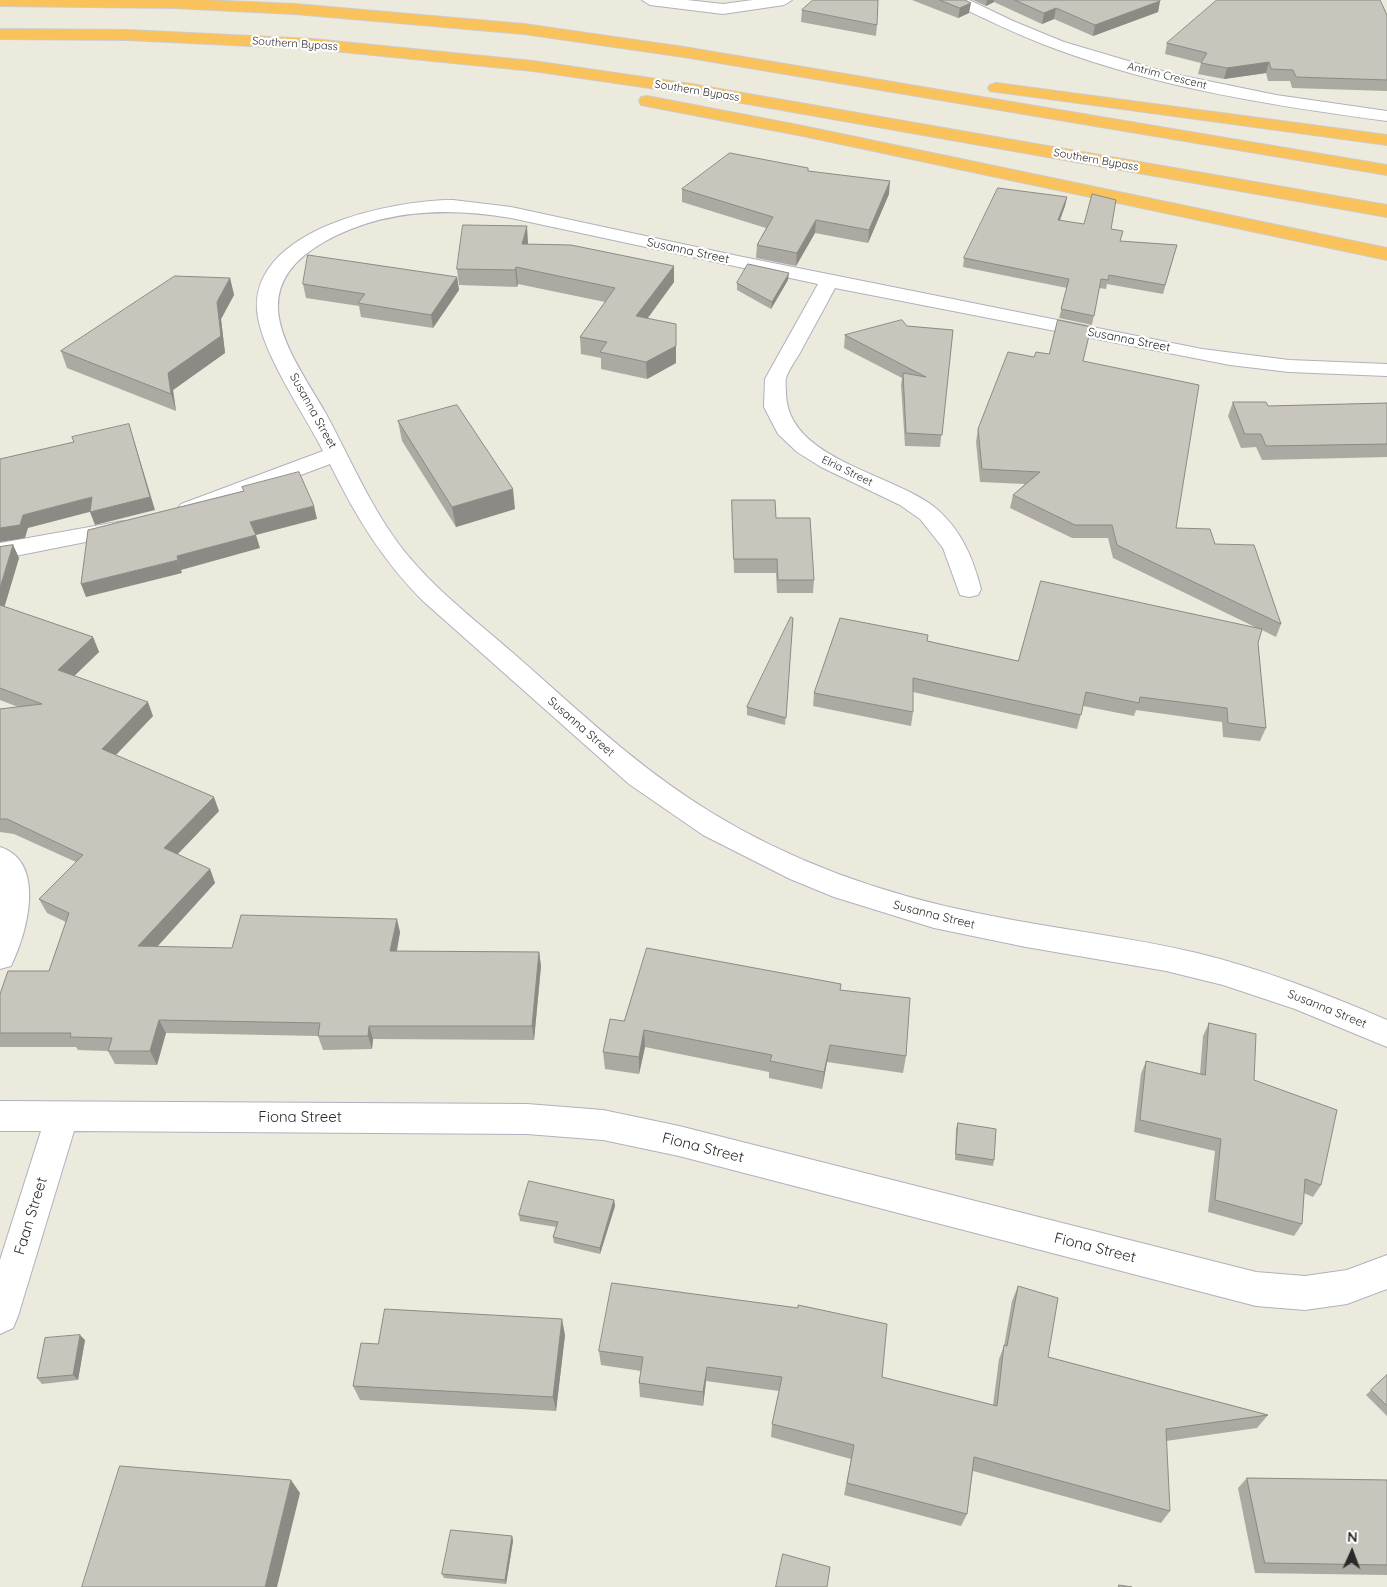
<!DOCTYPE html>
<html>
<head>
<meta charset="utf-8">
<style>
  body { margin:0 }
  #map { position:relative; width:1387px; height:1587px; overflow:hidden; background:#ece9dd; font-family:Quicksand,sans-serif }
  canvas { display:block }
  .north { position:absolute; left:1327px; top:1527px; width:50px; height:50px; -webkit-text-stroke:4px #fff; paint-order:stroke; rotate:2deg; font-size:14px; font-weight:700; line-height:20px; text-align:center; color:#2a2a2a }
  .north::after { content:''; display:block; margin:auto; width:18px; height:22px; background:#2a2a2a; clip-path:polygon(50% 0,100% 100%,50% 72%,0 100%) }
</style>
</head>
<body>
<div id="map">
<canvas width="1387" height="1587"></canvas>
<div class="north">N</div>
</div>
<script>
const c = document.querySelector('canvas').getContext('2d');
c.lineJoin = 'round';
function strokePath(path, color, width, dash) {
  c.strokeStyle = color;
  c.lineWidth = width;
  c.lineCap = dash ? 'butt' : 'round';
  c.setLineDash(dash || []);
  c.stroke(path);
}
function paint(path, color) {
  c.fillStyle = color;
  c.fill(path, 'evenodd');
}
function write(font, color, halo, rows, align = 'center') {
  c.font = font + ' Quicksand,sans-serif';
  c.lineWidth = 4.5;
  c.setLineDash([]);
  c.textBaseline = 'middle';
  c.strokeStyle = halo;
  c.fillStyle = color;
  for (const [text, x, y, turn = 0] of rows) {
    c.save();
    c.translate(x, y);
    c.rotate((+turn || 0) * Math.PI / 180);
    c.textAlign = isNaN(turn) ? turn : align;
    if (halo) c.strokeText(text, 0, 0);
    c.fillText(text, 0, 0);
    c.restore();
  }
}
const minor = new Path2D(`
  M642,0H687L723,4L753,0H792L784,5L723,14L650,5Z
  M949,0H969L1013,21L1064,42L1169,73L1276,95L1387,111V121C1274,106 1160,88 1053,48C1018,35 985,19 952,3Z
  M453,200L511,207L738,256L1202,349L1289,360L1387,364V376L1289,372L1230,365L835,288C824,309 812,330 801,351C796,360 789,369 786,378C785,382 786,388 786,393C787,461 896,473 938,510C962,532 973,558 981,589L978,595L969,597L960,595L943,548L920,519L900,505L821,467L797,452L778,434L764,407L765,379L818,284L511,218C447,207 382,209 324,242C240,290 290,351 325,412C349,456 368,502 398,543C430,586 473,618 513,653C576,708 637,767 709,811C793,863 886,895 982,914C1053,929 1126,936 1197,953C1262,969 1325,993 1387,1020V1047L1295,1009L1223,985L1166,971L1026,947L934,928L834,897L790,879L703,835L629,784L423,601C382,560 355,515 330,464L197,514L189,516L181,514L177,509L181,504L323,451C304,413 260,351 257,310C252,228 393,200 453,200Z
  M123,521L131,523L135,528L131,533L0,559V543Z
  M0,847C47,862 27,934 11,966L0,969Z
  M0,1101L527,1104L603,1110L679,1126L1256,1272L1305,1276L1347,1270L1387,1255V1289L1347,1304L1305,1310L1256,1306L679,1156L603,1140L527,1134L74,1131L18,1316L13,1328L0,1334V1260L41,1131H0Z`);
const highway = new Path2D(`
  M0,0H204L295,4L524,24L684,47L1387,165V175L684,57L524,34L295,14L173,8L0,6Z
  M0,29L128,30L313,39L533,61L691,84L1387,205V217L691,94L533,71L313,49L128,40L0,39Z
  M996,83L1387,135V145L990,91L988,88L990,85Z
  M647,96L803,126L1387,248V260L803,136L641,105L639,101L641,97Z`);
const wall = new Path2D(`
  M912,0H965L969,13L958,18Z
  M973,0H1160V1L1158,12L1093,36L1054,19L1042,24L994,2L986,6Z
  M802,10L877,25L876,36L801,22Z
  M1387,15V91L1292,88L1290,81H1268L1266,73L1224,79L1198,74L1201,63L1165,54L1167,43Z
  M808,171L889,194L868,243L815,233L796,266L756,258L757,245L766,228L682,202V189Z
  M1067,197L1065,206L1060,221L1111,229L1120,241L1177,245L1163,294L1107,284L1106,289L1099,288L1092,325L1059,318L1067,288L963,267L964,258Z
  M528,242V244L674,266V282L647,318L676,363L647,379L601,369V358L581,354L580,337L605,302L518,284L517,287L459,285L457,269Z
  M457,277L459,290L433,328L361,317L359,306L306,298L303,284Z
  M230,278L234,295L221,319L225,353L173,390L176,411L67,368L61,351Z
  M788,280L771,309L737,290V283Z
  M907,326L953,330L940,447L905,446L901,385L902,378L844,348L845,335Z
  M1034,357L1083,361L1176,528L1215,544L1281,624L1276,637L1262,630L1258,643L1266,728L1260,741L1223,737L1222,722L1136,710L1134,716L1083,706L1077,729L913,692V712L911,726L813,706L814,693L927,641L1018,661L1255,627L1113,558L1108,538H1072L1010,508L1013,495L1025,484L980,482L976,442L978,429Z
  M1233,402L1268,406L1387,403V457L1262,460L1256,447L1241,448L1228,416Z
  M398,421L515,509L456,527L402,441Z
  M732,500L776,518L814,580L813,593H777L776,573H734Z
  M13,545L19,558L4,607L93,637L99,652L74,676L153,716L116,755L219,811L177,855L210,869L215,883L157,947L232,948L400,932L397,951L539,952L541,966L534,1040L373,1039L372,1049L323,1050L318,1036L166,1033L157,1065L115,1064L108,1051L78,1050L76,1047H0V994L49,971L66,922L47,913L39,899L76,862L14,834L0,832V709L18,707L0,700V547Z
  M793,618L785,725L747,715V707Z
  M841,990L906,1056L903,1073L827,1062L822,1089L769,1078V1072L645,1047L639,1074L605,1069L603,1052L624,1021Z
  M1209,1023L1254,1080L1321,1185L1313,1197L1304,1193L1302,1224L1294,1236L1208,1212L1215,1151L1134,1132L1141,1074L1146,1061L1200,1074L1203,1036Z
  M958,1123L994,1160L993,1166L955,1160L956,1129Z
  M614,1200L615,1206L600,1254L554,1243L553,1237L556,1227L520,1221L519,1215Z
  M1018,1286L1048,1357L1268,1415L1257,1428L1166,1441L1170,1511L1161,1523L973,1471L967,1514L961,1526L844,1495L851,1459L771,1437L772,1424L779,1391L706,1381L703,1406L640,1397L639,1383L641,1371L601,1365L599,1351L882,1377L993,1405L999,1359L1004,1346L1012,1301Z
  M565,1335L556,1411L360,1400L353,1386L378,1344Z
  M85,1340L78,1380L42,1384L37,1378Z
  M1387,1375V1416L1366,1395Z
  M1247,1478L1387,1480V1575L1255,1573L1238,1488Z
  M512,1536L513,1541L506,1584L444,1578L442,1574Z`);
const shadedWall = new Path2D(`
  M987,0H994V2L986,6Z
  M1160,1L1158,12L1093,36L1095,25Z
  M971,3L969,13L958,18L960,8Z
  M1056,8L1054,19L1042,24L1044,13Z
  M1269,62L1266,73L1224,79L1227,68Z
  M890,181L889,194L868,243L869,230Z
  M1067,197L1065,206L1056,229L1058,220Z
  M816,220L815,233L796,266L797,253Z
  M527,226L528,242L524,260L522,244Z
  M674,266V282L637,333L636,316Z
  M516,267L518,284L517,287L515,270Z
  M789,273L788,280L771,309L772,302Z
  M457,277L459,290L433,328L431,315Z
  M230,278L234,295L221,319L225,353L173,390L176,411L171,394L168,373L217,302Z
  M676,324V363L647,379L646,362Z
  M129,424L155,510L95,525L90,512Z
  M513,489L515,509L456,527L452,507Z
  M92,497L97,510L28,528L25,538L0,542V528L23,515Z
  M314,506L317,519L256,535L260,548L181,570L177,556L250,522Z
  M13,545L19,558L3,612L0,606V588Z
  M178,560L182,573L86,597L81,584Z
  M93,637L99,652L65,685L58,670Z
  M148,702L153,716L108,763L102,749Z
  M214,797L219,811L169,863L164,848Z
  M210,869L215,883L145,960L138,946Z
  M397,919L400,932L394,965L390,951Z
  M539,952L541,966L534,1040L532,1026Z
  M159,1020L166,1033L157,1065L150,1051Z
  M369,1026L373,1039L372,1049L368,1036Z
  M644,1030L645,1047L639,1074V1057Z
  M830,1045L827,1062L822,1089L824,1072Z
  M614,1200L615,1206L600,1254V1248Z
  M562,1319L565,1335L556,1411L553,1397Z
  M80,1335L85,1340L78,1380L73,1375Z
  M707,1367L706,1381L703,1406V1392Z
  M291,1480L300,1493L277,1587H265Z
  M512,1536L513,1541L506,1584L505,1580Z`);
const building = new Path2D(`
  M813,0H878L877,25L802,10Z
  M940,0H965L971,3L960,8Z
  M1015,0H1160V1L1095,25L1056,8L1044,13Z
  M1217,0H1380L1387,15V80L1296,77L1293,70L1271,69L1269,62L1227,68L1201,63L1207,53L1167,43Z
  M730,153L808,168V171L890,181L869,230L816,220L797,253L757,245L773,217L682,189Z
  M998,188L1067,197L1058,220L1084,224L1092,194L1116,200L1111,229L1123,231L1120,241L1177,245L1165,285L1109,275L1108,280L1101,279L1094,316L1061,309L1069,279L964,258Z
  M463,225L527,226L522,244L571,245L674,266L636,316L676,324V346L646,362L600,352L607,342L580,337L615,288L516,267L515,270L457,269Z
  M308,255L457,277L431,315L358,303L365,294L303,284Z
  M748,264L789,273L772,302L737,283Z
  M175,276L230,278L217,302L221,336L168,373L171,394L61,351Z
  M902,320L907,326L953,330L942,435L906,433L903,373L926,377L845,335Z
  M1058,320L1091,327L1083,361L1199,385L1176,528L1210,529L1215,544L1254,545L1281,624L1117,545L1112,525H1075L1013,495L1040,472L982,469L978,429L1008,352L1034,357L1036,352L1049,354Z
  M1233,402H1266L1268,406L1387,403V444L1266,446L1261,434H1245Z
  M457,405L513,489L452,507L398,421Z
  M129,424L150,497L90,512L92,497L23,515L20,525L0,528V459L74,442L72,437Z
  M299,472L314,506L250,522L256,535L177,556L178,560L81,584L88,530L244,491L242,487Z
  M732,500H775L776,518H810L814,580H778L777,559H734Z
  M13,545L0,588V547Z
  M1041,581L1262,629L1258,643L1266,728L1228,723L1227,708L1140,697L1139,703L1086,692L1081,715L913,678V712L814,693L840,618L928,635L927,641L1018,661Z
  M0,605L93,637L58,670L148,702L102,749L214,797L164,848L210,869L138,946L232,948L241,915L397,919L390,951L539,952L532,1026H369L368,1036H318L320,1023L159,1020L150,1051H108L112,1038L70,1037L71,1033H0V994L8,971H49L69,913L39,899L83,855L7,819H0V709L42,704L0,688Z
  M791,617L793,618L786,718L747,707Z
  M647,948L841,984L840,990L910,998L906,1056L830,1045L824,1072L770,1061L772,1055L644,1030L639,1057L603,1052L610,1019L624,1021Z
  M1209,1023L1256,1034L1254,1080L1337,1110L1321,1185L1305,1179L1302,1224L1215,1200L1221,1139L1140,1120L1146,1061L1205,1075Z
  M958,1123L996,1129L994,1160L956,1154Z
  M529,1181L614,1200L600,1248L553,1237L558,1222L519,1215Z
  M612,1283L798,1308V1305L887,1324L882,1377L997,1406L1004,1345L1007,1346L1018,1286L1058,1298L1048,1357L1268,1415L1166,1429L1170,1511L974,1457L967,1514L847,1483L854,1445L772,1424L782,1377L707,1367L703,1392L639,1383L643,1357L599,1351Z
  M385,1309L562,1319L553,1397L353,1386L361,1343L378,1344Z
  M80,1335L73,1375L37,1378L45,1338Z
  M1387,1375V1406L1371,1390Z
  M120,1466L291,1480L265,1587H82Z
  M1247,1478L1387,1480V1565L1265,1563Z
  M451,1530L512,1536L505,1580L442,1574Z
  M783,1554L830,1567L827,1587H776Z
  M1119,1585L1132,1587H1119Z`);
const farStreetnames = [
  ["Southern Bypass",295,44,4],
  ["Antrim Crescent",1167,76,14],
  ["Southern Bypass",697,91,9],
  ["Southern Bypass",1096,160,10],
  ["Elria Street",847,471,26]
];
const streetNames = [
  ["Susanna Street",688,251,12],
  ["Susanna Street",1129,340,11],
  ["Susanna Street",313,411,61],
  ["Susanna Street",581,727,41],
  ["Susanna Street",934,915,14],
  ["Susanna Street",1327,1009,22]
];
const nearStreetnames = [
  ["Fiona Street",300,1117],
  ["Fiona Street",703,1148,14],
  ["Faan Street",31,1216,-73],
  ["Fiona Street",1095,1248,14]
];
strokePath(minor, '#b1b0be', 2);
strokePath(highway, '#ccc', 2);
paint(minor, '#fff');
paint(highway, '#fac25a');
paint(wall, '#aca9a2');
paint(shadedWall, '#8c8a84');
paint(building, '#c8c5bc');
strokePath(building, '#8c8a84', 1);
write('11px', '#2a2a2a', '#fff', farStreetnames);
write('12px', '#2a2a2a', '#fff', streetNames);
write('15px', '#2a2a2a', '#fff', nearStreetnames);
</script>
</body>
</html>
